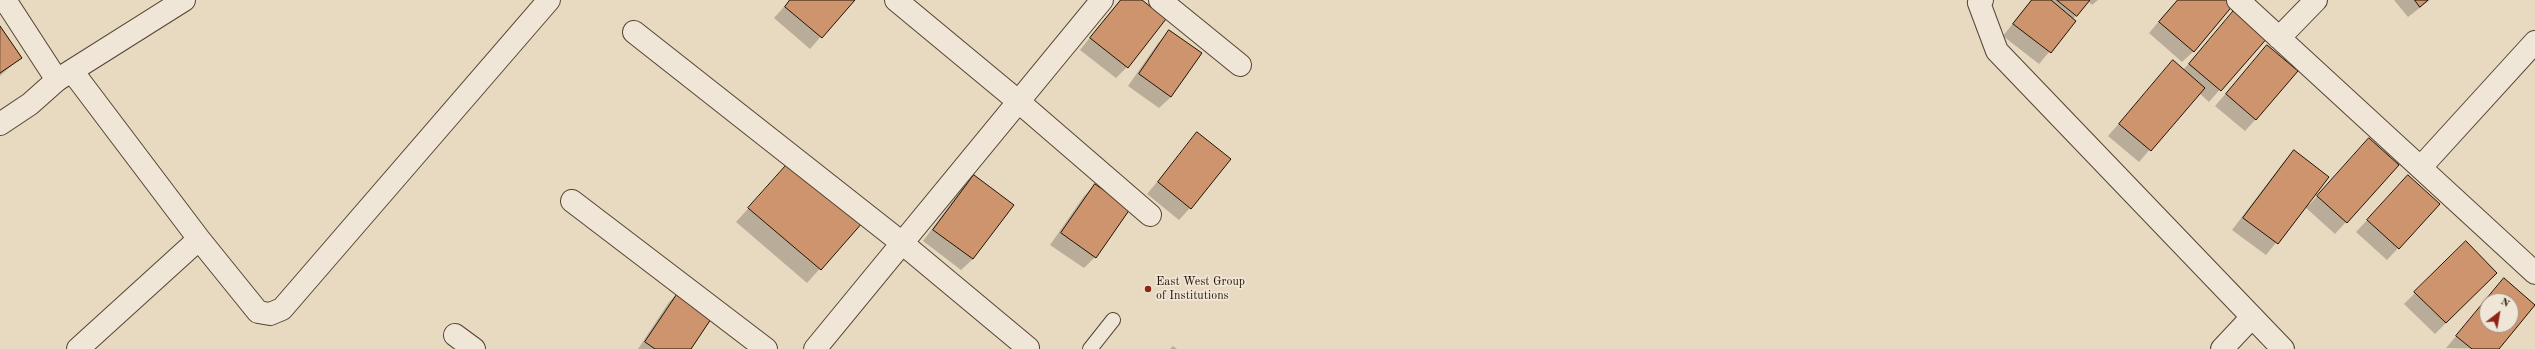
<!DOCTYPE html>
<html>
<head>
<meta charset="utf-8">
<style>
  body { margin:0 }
  #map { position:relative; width:2535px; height:349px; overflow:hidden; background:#e8d9c1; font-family:"Old Standard TT",serif }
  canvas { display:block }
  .north { position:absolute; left:2479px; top:293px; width:40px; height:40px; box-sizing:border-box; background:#f0e6d7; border:1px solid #9e9282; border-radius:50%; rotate:31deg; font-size:11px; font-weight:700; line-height:16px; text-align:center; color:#221303 }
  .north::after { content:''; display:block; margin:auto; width:14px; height:18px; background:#8f2418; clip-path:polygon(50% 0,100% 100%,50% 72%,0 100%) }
</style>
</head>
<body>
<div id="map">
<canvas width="2535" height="349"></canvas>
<div class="north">N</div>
</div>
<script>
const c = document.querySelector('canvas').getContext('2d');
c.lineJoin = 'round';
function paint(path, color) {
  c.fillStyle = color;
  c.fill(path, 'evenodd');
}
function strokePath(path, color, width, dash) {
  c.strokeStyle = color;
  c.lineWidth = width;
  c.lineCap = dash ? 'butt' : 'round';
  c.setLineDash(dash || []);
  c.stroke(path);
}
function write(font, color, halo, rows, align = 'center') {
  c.font = font + ' "Old Standard TT",serif';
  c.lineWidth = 3.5;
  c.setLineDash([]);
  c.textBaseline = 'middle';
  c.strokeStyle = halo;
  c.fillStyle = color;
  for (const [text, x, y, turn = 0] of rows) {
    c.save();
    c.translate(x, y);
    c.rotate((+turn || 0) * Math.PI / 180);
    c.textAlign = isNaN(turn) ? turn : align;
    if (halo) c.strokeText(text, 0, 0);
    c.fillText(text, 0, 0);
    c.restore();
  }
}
const shadow = new Path2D(`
  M790,0H853L810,49L774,18Z
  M1120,0H1140L1127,67L1116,78L1080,50Z
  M2031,0H2098L2092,5L2088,1L2073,19L2075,21L2039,64L2003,36Z
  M2177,0H2228L2194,51L2182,62L2149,33Z
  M2394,0H2430L2408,17Z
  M2236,10L2267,36L2209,102L2199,93L2139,162L2108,136L2173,61L2183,70Z
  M0,28L20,58L0,76Z
  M1169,32L1171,97L1159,108L1128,86L1158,43Z
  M2267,46L2256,119L2245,131L2215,106Z
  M1197,134L1190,208L1179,220L1147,194Z
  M2369,139L2398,165L2335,234L2305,207L2266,255L2232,230L2283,163L2294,151L2309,205Z
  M791,161L862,222L807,283L736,222Z
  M974,176L973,259L961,270L923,241L963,187Z
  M2408,176L2439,204L2387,260L2356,232Z
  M1095,185V257L1084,268L1050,245L1084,196Z
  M2466,242L2496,273L2435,334L2404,304Z
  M2504,279L2534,304L2498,349L2446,348ZM2487,301H2511V325H2487Z
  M680,291L690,349H638L669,302Z
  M1173,346L1177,349H1170Z`);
const building = new Path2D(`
  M790,0H855L822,38L785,7Z
  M1121,0H1142L1166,19L1128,68L1090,38Z
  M2032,0H2051L2076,21L2051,53L2013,24Z
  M2057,0H2090L2077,16Z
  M2178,0H2230L2234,4L2194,52L2159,22Z
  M2415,0H2428L2420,7Z
  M2236,8L2269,36L2221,91L2189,64Z
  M0,26L22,58L0,73Z
  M1169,30L1202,53L1171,97L1139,74Z
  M2267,45L2298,71L2256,120L2226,94Z
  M2173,60L2205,88L2151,151L2119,124Z
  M1197,132L1231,159L1191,209L1158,182Z
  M2369,138L2399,165L2347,223L2317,196Z
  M2294,150L2329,177L2278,244L2243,218Z
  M791,160L863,222L821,270L748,208Z
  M974,175L1014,205L973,259L933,230Z
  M2408,175L2440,204L2399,249L2367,220Z
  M1095,184L1130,209L1096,258L1061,233Z
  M2466,241L2497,273L2446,323L2414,292Z
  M2504,278L2535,305L2499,349H2472L2456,336ZM2487,301H2511V325H2487Z
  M680,290L715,313L691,349H655L645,342Z`);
const service = new Path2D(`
  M1090,349L1113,320`);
const minor = new Path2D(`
  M5,0L57,80
  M896,0L1019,102L1150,215
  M1160,0L1240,65
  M1982,0L1979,3L1997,51L2283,349
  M2238,0L2535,273
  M634,32L902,243L1028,348
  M2279,38L2316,0
  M72,71L199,239L78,349
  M2421,167L2535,42
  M572,201L766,349
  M199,239L258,312L270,314L282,309L549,0
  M455,335L474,349
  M815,349L1102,0
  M2222,349L2252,317`);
const tertiary = new Path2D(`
  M0,124L30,104L57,80L184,0`);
const markers = [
  [1148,289,4,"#8f2418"]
];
const poiNames = [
  ["East West Group",1156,282],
  ["of Institutions",1156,296]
];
paint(shadow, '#0003');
paint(building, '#ce946e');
strokePath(building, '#221303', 1);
strokePath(service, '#544432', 16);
strokePath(minor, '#544432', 24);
strokePath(tertiary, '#544432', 24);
strokePath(service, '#f0e6d7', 14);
strokePath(minor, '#f0e6d7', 22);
strokePath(tertiary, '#f0e6d7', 22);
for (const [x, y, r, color] of markers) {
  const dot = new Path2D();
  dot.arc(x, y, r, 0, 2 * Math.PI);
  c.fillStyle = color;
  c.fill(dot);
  strokePath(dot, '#f0e6d7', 1.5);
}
write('12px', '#221303', '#f0e6d7', poiNames, 'left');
</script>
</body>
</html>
